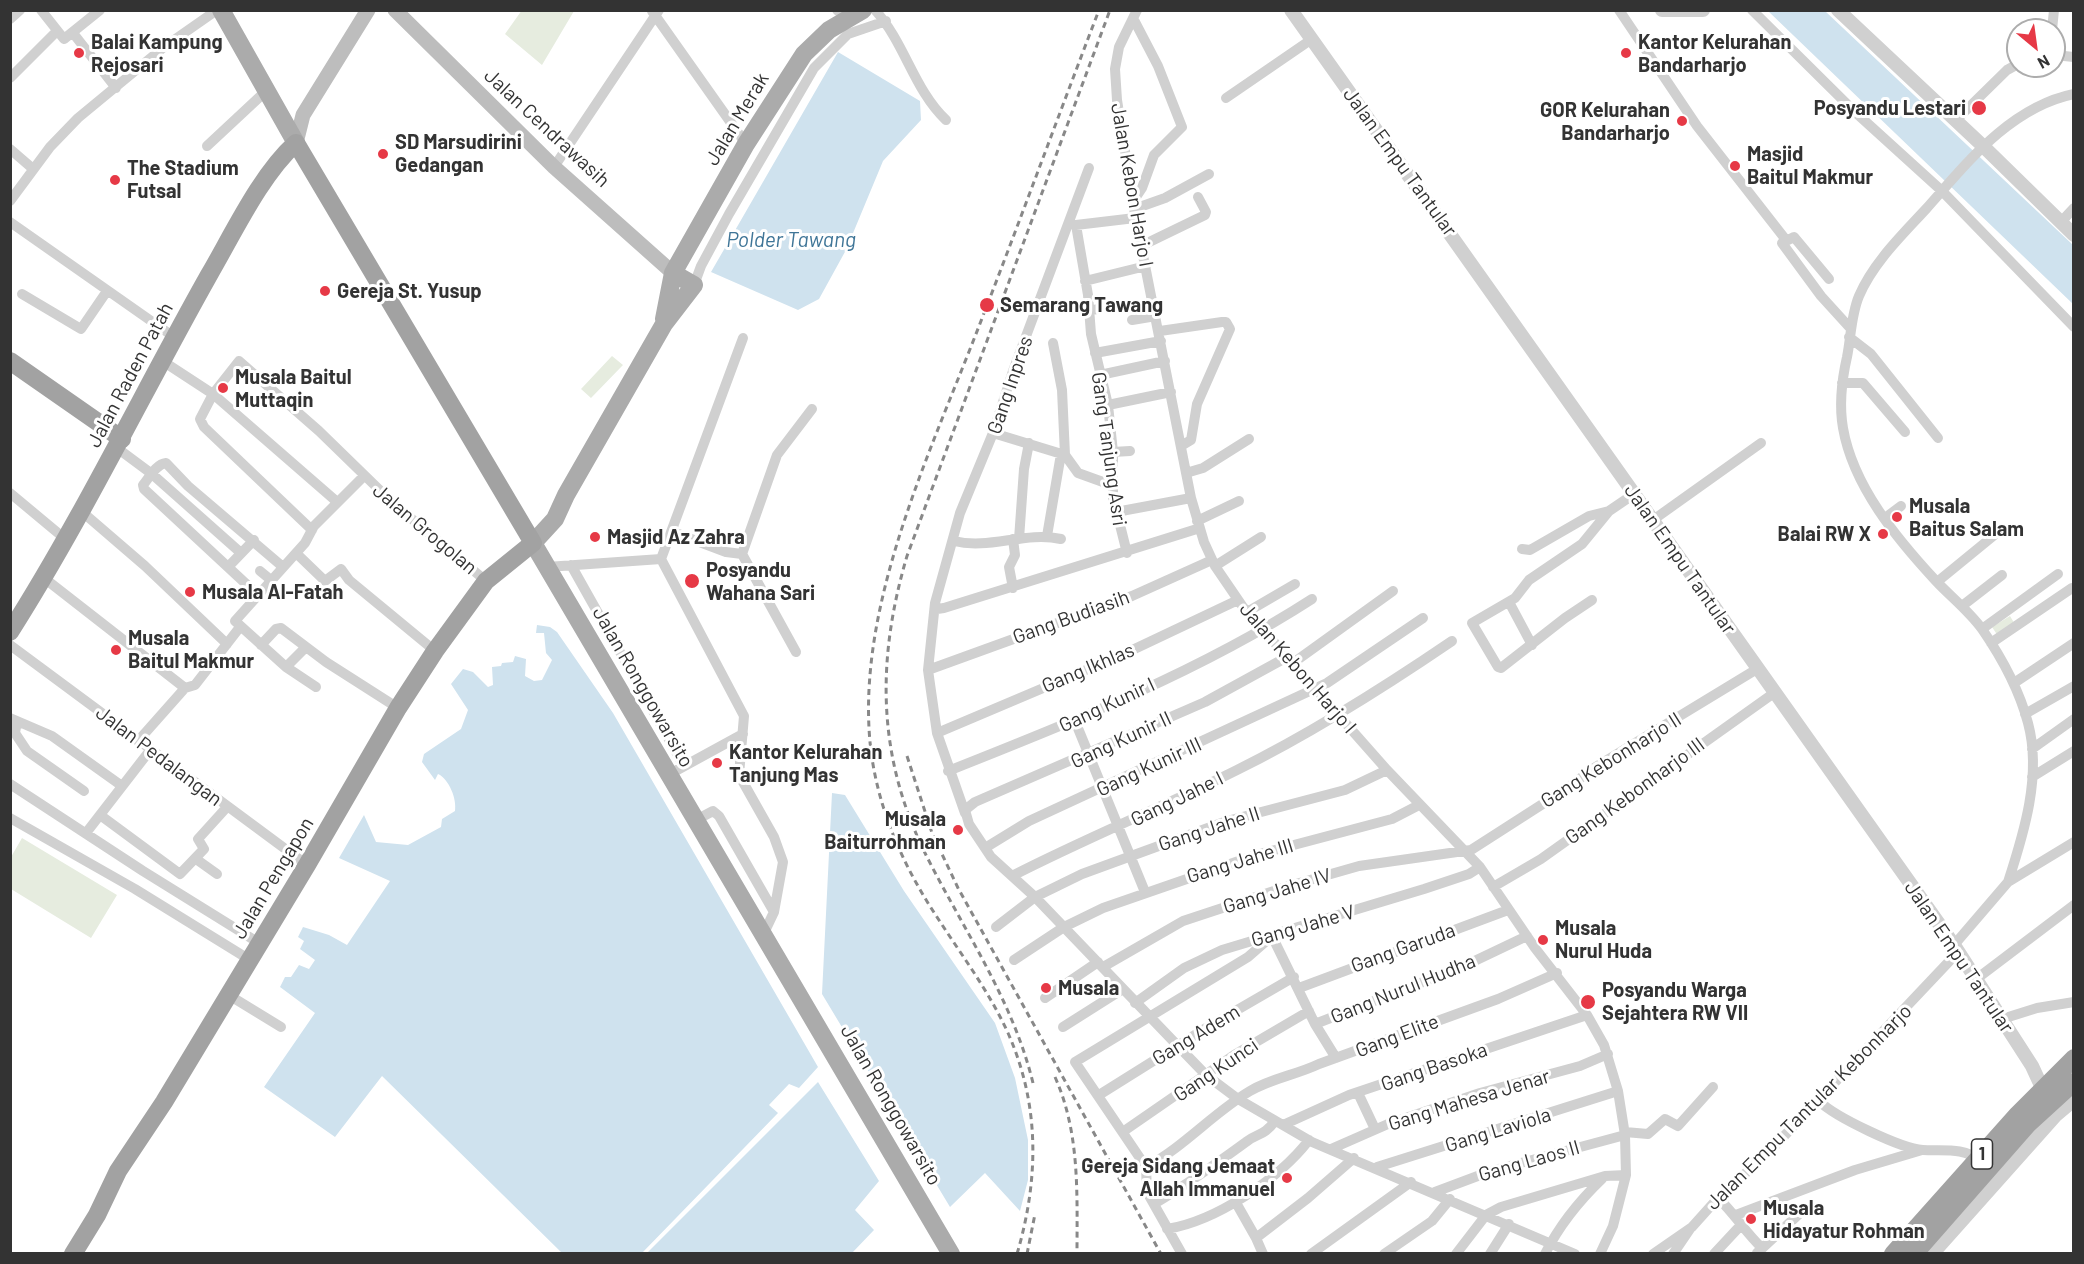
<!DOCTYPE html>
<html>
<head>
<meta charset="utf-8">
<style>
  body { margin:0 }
  #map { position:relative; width:2084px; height:1264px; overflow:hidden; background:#fff; font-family:Barlow,sans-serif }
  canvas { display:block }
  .frame { position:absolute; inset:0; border:12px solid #333; pointer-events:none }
  .north { position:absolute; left:2006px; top:18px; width:60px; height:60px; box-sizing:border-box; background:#fff; border:2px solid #adadad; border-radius:50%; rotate:151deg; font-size:16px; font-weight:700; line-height:24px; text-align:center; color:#333 }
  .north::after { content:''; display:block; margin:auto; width:21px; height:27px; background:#e63946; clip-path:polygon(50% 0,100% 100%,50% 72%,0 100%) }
</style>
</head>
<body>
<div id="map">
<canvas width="2084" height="1264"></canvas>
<div class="frame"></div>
<div class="north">N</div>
</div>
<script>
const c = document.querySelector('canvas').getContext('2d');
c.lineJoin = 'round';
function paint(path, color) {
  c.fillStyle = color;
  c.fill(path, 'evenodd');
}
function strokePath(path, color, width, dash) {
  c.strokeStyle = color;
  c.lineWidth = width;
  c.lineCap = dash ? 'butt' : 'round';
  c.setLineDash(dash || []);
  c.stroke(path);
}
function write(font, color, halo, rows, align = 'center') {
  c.font = font + ' Barlow,sans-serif';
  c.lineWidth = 6;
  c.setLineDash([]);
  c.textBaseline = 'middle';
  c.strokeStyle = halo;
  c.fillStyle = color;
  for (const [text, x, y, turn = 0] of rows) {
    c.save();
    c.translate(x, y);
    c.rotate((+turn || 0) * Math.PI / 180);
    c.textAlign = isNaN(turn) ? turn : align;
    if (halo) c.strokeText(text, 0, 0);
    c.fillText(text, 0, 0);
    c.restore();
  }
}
const green = new Path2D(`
  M522,10L574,11L542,65L505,34Z
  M612,356L623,365L591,398L581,389Z
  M2010,616L2016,626L1998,636L1992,627Z
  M22,838L117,895L91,938L11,889V857Z`);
const water = new Path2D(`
  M1768,11H1825L2073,245V304Z
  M838,52L920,101L921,120L883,161L846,250L819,299L798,310L711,272Z
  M537,625L550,627L557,632L613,713L818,1067L799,1088L789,1084L769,1105L778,1113L642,1253H562L382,1076L335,1137L264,1087L315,1013L280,987L285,977H291L299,965L309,969L315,960L300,949L304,941L298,937L303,927L329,935L347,945L390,881L339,858L364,815L376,842L408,845L441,827L442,819L455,811C457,799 449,779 438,774L435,780L422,762L424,754L461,729L468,710L451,684L463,669L473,672L488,687L493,685L492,667L501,666L502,663L513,662L515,656L526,659L525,676L534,681L542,680L552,660L546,653L544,633H536Z
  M832,793L845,795L904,891L995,1023L1015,1078L1028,1140V1180L1020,1211L985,1173L950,1207L822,994Z
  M818,1082L879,1181L855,1210L874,1230L852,1253H647Z`);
const minor = new Path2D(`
  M41,10L64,39L100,10
  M837,10L847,18
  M875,10C905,43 914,90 946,120
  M1137,10L1119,47L1115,69L1117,100L1135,215L1191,498L1204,542L1215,566L1243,607L1387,770L1480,867L1535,948L1587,1015L1604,1045L1618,1091L1625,1135L1626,1175L1613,1226L1600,1254
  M1619,10L1697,126L1786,240
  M1752,10L1855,112L1942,191L2074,327
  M652,11L746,144
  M10,19L20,10
  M2052,30L2054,10
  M73,33L116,88
  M2054,55L2074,57
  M10,78L57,31
  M1226,98L1312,39
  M1956,120L2007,70L2018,64
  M207,146L266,91
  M10,149L32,168
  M554,167L659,10
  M10,201L50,147L78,118L164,47L217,10
  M1132,203L1142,188L1154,155L1182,127L1158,66L1133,18
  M1134,209L1165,198L1209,174
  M10,222L174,337
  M2060,223L2074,208
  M1141,246L1205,215L1206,212L1198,197
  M1829,279L1794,237L1782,243L1821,296L1851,329
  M1085,281L1146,266
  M694,285L701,266L729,214L814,68L848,34L886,21
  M22,294L81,329L107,291
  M1089,311L1114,305
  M1132,320L1156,316
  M1160,331L1222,322H1226L1230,329L1197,404L1191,440L1181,446
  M1849,337L1871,354L1938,438
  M743,338L661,559L744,716L739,775L774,837L783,862L774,912L764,933
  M1095,353L1161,341
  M161,360L213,394L336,501
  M1100,375L1165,361
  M1842,383H1863L1905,432
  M1108,405L1171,392
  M993,433L1065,455L1062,390L1053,343
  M117,448L152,474L241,553
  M1113,452L1130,451
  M1065,455L1078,473L1114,486
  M1186,473L1203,468L1249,439
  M10,493L64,538
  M80,510L145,566L227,644
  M1116,512L1191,498
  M1885,518L1901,506
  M1653,520L1761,443
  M1197,521L1239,501
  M312,530L204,427L200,419L213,394L239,361L319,431L394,504L486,581
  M673,532L726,552L742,554
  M1047,536L1061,454
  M1013,539L1015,555L1009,567L1013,588
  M1019,539L1024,469L1029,443
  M954,541C989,550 1025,531 1061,539
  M1522,549L1530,550L1589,516L1609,511L1634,494
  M296,553L325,581
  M1127,553L1113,497V452L1108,405L1091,334L1088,295L1076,225L1135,218
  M571,565L684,766
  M1215,566L1261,537
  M228,567L254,540
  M547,567L661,559
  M260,571L271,580
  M44,578L185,688
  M325,581L341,569L349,580L435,651
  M1937,582L2003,528
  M258,595L144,489L143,485C149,478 156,464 166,463L188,486L283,567
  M1592,600L1565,618L1501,668L1498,667L1472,623L1515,598L1529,580L1582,544L1609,511
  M1509,602L1532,645
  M935,603L937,609L944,608L1200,528
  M1962,606L2002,575
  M1247,612L1295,584
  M1982,629L2058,574
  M1991,643L2072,588
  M10,645L307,865
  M261,645L276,629L281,628L326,662L398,708
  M796,652L742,554L777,455L812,409
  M1287,657L1205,702L975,802L965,810L969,824L991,857L1035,897L1177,1045L1206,1075L1238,1099L1312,1142L1575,1254
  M1293,663L1393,591
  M286,667L306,647
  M928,670L1132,596L1212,560
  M2014,683L2074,643
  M316,687L286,667L235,621L305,543L314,526L364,476
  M2025,714L2074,686
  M10,718L52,736L122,786
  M17,721L15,733L27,751L84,791
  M1075,721L1145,892
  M937,733L1126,653L1238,600
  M138,741L185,688L195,685L240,627
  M2032,749L2074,719
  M948,771C1072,722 1199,672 1312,599
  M668,775L743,734
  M2032,777L2074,751
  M10,784L143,871L259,943
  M965,813L937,733L928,670L935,603L960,513L993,433L1013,371L1089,168
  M100,815L180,874L204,849L198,839L227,807
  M10,818L135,889L250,960
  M696,820L713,811L719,816L774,912
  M86,833L151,749
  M985,848L1029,821L1327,683L1423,618
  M196,859L217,874
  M1012,876C1086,838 1163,807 1237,770C1312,733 1383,688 1452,641
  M2008,882C2024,833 2042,775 2028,723C2019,689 2002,658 1982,629C1969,611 1951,597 1936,581C1897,539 1853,486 1843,428C1839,405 1842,379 1847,357C1851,337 1851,315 1859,296C1873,263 1902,235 1926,209C1966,164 2010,107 2074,94
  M1493,887L1541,859L1774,693
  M996,927L1035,897L1082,874L1227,821L1345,790L1387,770
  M1954,945L2008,882L2074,842
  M1014,960L1064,927L1103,908L1256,855L1392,819L1419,805
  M1103,967L1183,921L1289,886L1359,866L1471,850L1566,789L1594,768L1757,669
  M1975,980L2074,905
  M1299,988L1508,910
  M227,994L281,1027
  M1045,998L1098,962
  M1135,1003L1184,968L1222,950L1424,889L1469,874L1480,867
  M2002,1019L2037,1008L2074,1002
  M1063,1027L1123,989
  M1336,1058L1315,1024L1464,966L1527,936
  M1358,1093L1375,1129
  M1099,1095L1206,1028L1294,977
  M1819,1101C1835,1117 1902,1149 1923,1150C1945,1151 1963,1147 1981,1161
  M1283,1125L1349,1095L1587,1015
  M1124,1131L1234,1055L1309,1011
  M1625,1132L1648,1134L1665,1119L1678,1126L1713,1087
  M1331,1149L1388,1124L1480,1093L1580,1066L1608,1054
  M1146,1167C1184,1147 1213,1113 1250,1091C1272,1078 1296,1075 1319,1064L1498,999L1557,973
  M1377,1167L1618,1091
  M1435,1192L1491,1171L1625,1135
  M1718,1198C1735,1214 1745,1232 1762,1248
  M1235,1201L1256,1238
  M1154,1204C1186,1185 1216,1164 1246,1142C1259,1132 1263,1137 1275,1121
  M1736,1215L1855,1170L1922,1150
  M1167,1229C1216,1221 1279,1179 1309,1140
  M1757,1253L1799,1214
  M1182,1254L1147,1192L1146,1167L1075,1062L1248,957L1272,936L1315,1024
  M1263,1254L1256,1238L1308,1198L1354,1158
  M1311,1254L1411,1182
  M1384,1254L1432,1221L1450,1199
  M1456,1254L1486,1215L1501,1207L1605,1176L1626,1175
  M1490,1254L1509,1224
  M1545,1254C1560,1224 1579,1201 1602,1179
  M1653,1254L1692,1227L1718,1198L1769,1152L1958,952
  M1673,1254L1690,1229
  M1714,1254L1741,1225`);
const tertiary = new Path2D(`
  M1291,10L1954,945L2032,1066L2055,1116
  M1662,10H1703
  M1838,10L1984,147L2074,235
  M1932,1254L2055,1116L2074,1100`);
const secondary = new Path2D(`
  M395,10L554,167L673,273
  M296,143L303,115L368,10`);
const primary = new Path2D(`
  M221,10L296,143
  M673,273L694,285L664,324L566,495L555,519L533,543L951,1254
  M664,319L673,273L746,144L804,54L829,30L863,10`);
const trunk = new Path2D(`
  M10,361L122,439
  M10,632C83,517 142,394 209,275C233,234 261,174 296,143L533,543L486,581L435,651L398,708L307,865L164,1102L118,1171L97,1215L73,1254`);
const rail = new Path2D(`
  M907,756L932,833L958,888L1161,1254
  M1055,1077C1080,1133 1077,1193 1077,1254
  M1033,1083C1013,1001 965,932 927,857C877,758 876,661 907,556L1110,10
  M1017,1254C1039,1179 1040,1105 1008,1033C989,991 960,953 935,914C901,862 876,804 870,742C857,602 932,449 981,321C1021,218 1059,114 1099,10
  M1027,1254L1035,1214`);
const trunkBridge = new Path2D(`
  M1893,1254L2018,1114L2074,1058
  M1914,1254L2028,1124L2074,1082`);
const markers = [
  [79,53,6,"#e63946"],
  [1626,53,6,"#e63946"],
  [1979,108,8,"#e63946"],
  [1682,121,6,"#e63946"],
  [383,154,6,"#e63946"],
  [1735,166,6,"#e63946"],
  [115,180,6,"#e63946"],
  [325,291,6,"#e63946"],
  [987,305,8,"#e63946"],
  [223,388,6,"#e63946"],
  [1897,517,6,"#e63946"],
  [1883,534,6,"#e63946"],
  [595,537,6,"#e63946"],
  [692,581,8,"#e63946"],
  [190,592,6,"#e63946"],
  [116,650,6,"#e63946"],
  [717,763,6,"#e63946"],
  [958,830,6,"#e63946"],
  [1543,940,6,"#e63946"],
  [1046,988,6,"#e63946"],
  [1588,1002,8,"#e63946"],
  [1287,1178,6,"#e63946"],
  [1751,1219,6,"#e63946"]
];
const shields = [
  [1982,1154,21]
];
const shieldNames = [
  ["1",1982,1154]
];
const poiNames = [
  ["Balai Kampung",91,42],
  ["Rejosari",91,65],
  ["Kantor Kelurahan",1638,42],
  ["Bandarharjo",1638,65],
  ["Posyandu Lestari",1966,108,"right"],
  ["GOR Kelurahan",1670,110,"right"],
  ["Bandarharjo",1670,133,"right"],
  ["SD Marsudirini",395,142],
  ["Gedangan",395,165],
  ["Masjid",1747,154],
  ["Baitul Makmur",1747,177],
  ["The Stadium",127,168],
  ["Futsal",127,191],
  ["Gereja St. Yusup",337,291],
  ["Semarang Tawang",1000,305],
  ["Musala Baitul",235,377],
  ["Muttaqin",235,400],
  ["Musala",1909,506],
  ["Baitus Salam",1909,529],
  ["Balai RW X",1871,534,"right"],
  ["Masjid Az Zahra",607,537],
  ["Posyandu",706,570],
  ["Wahana Sari",706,593],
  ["Musala Al-Fatah",202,592],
  ["Musala",128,638],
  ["Baitul Makmur",128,661],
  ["Kantor Kelurahan",729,752],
  ["Tanjung Mas",729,775],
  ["Musala",946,819,"right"],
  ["Baiturrohman",946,842,"right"],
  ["Musala",1555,928],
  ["Nurul Huda",1555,951],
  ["Musala",1058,988],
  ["Posyandu Warga",1602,990],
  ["Sejahtera RW VII",1602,1013],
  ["Gereja Sidang Jemaat",1275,1166,"right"],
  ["Allah Immanuel",1275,1189,"right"],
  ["Musala",1763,1208],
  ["Hidayatur Rohman",1763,1231]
];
const streetNames = [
  ["Jalan Merak",737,119,-59],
  ["Jalan Cendrawasih",547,128,43],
  ["Jalan Empu Tantular",1400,162,54],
  ["Jalan Kebon Harjo I",1132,185,80],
  ["Jalan Raden Patah",130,375,-62],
  ["Gang Inpres",1010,385,-71],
  ["Gang Tanjung Asri",1109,449,82],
  ["Jalan Grogolan",425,529,40],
  ["Jalan Empu Tantular",1680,559,55],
  ["Gang Budiasih",1071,617,-20],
  ["Gang Ikhlas",1088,668,-23],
  ["Jalan Kebon Harjo I",1298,668,49],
  ["Jalan Ronggowarsito",643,687,60],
  ["Gang Kunir I",1107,705,-25],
  ["Gang Kunir II",1121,740,-25],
  ["Jalan Pedalangan",159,756,37],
  ["Gang Kebonharjo II",1611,760,-32],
  ["Gang Kunir III",1149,767,-25],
  ["Gang Kebonharjo III",1635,791,-36],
  ["Gang Jahe I",1177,799,-26],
  ["Gang Jahe II",1209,829,-18],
  ["Gang Jahe III",1240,861,-17],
  ["Jalan Pengapon",273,878,-59],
  ["Gang Jahe IV",1277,891,-17],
  ["Gang Jahe V",1303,926,-16],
  ["Gang Garuda",1403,948,-20],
  ["Jalan Empu Tantular",1959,957,56],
  ["Gang Nurul Hudha",1403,989,-22],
  ["Gang Adem",1196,1035,-31],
  ["Gang Elite",1397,1036,-21],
  ["Gang Basoka",1434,1067,-19],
  ["Gang Kunci",1216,1070,-34],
  ["Gang Mahesa Jenar",1469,1100,-17],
  ["Jalan Ronggowarsito",891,1105,60],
  ["Jalan Empu Tantular Kebonharjo",1809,1107,-45],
  ["Gang Laviola",1498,1130,-17],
  ["Gang Laos II",1529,1161,-16]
];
const waterNames = [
  ["Polder Tawang",791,240]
];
paint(green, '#e6ecdf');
paint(water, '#cfe2ee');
strokePath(minor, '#d0d0d0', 10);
strokePath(tertiary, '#d0d0d0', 14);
strokePath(secondary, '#bdbdbd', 15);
strokePath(primary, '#ababab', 18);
strokePath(trunk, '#a2a2a2', 18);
strokePath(rail, '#888', 3, [6, 4.5]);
strokePath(trunkBridge, '#a2a2a2', 18);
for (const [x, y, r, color] of markers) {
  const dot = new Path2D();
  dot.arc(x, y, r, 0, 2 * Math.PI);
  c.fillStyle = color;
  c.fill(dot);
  strokePath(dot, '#fff', 2);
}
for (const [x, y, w] of shields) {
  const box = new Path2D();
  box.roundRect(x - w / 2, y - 15, w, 30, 4.5);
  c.fillStyle = '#fff';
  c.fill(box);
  strokePath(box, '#333', 1.5);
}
write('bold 18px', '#333', null, shieldNames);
write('bold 20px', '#333', '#fff', poiNames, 'left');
write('20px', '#333', '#fff', streetNames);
write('italic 21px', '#3f7597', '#fff', waterNames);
</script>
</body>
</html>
